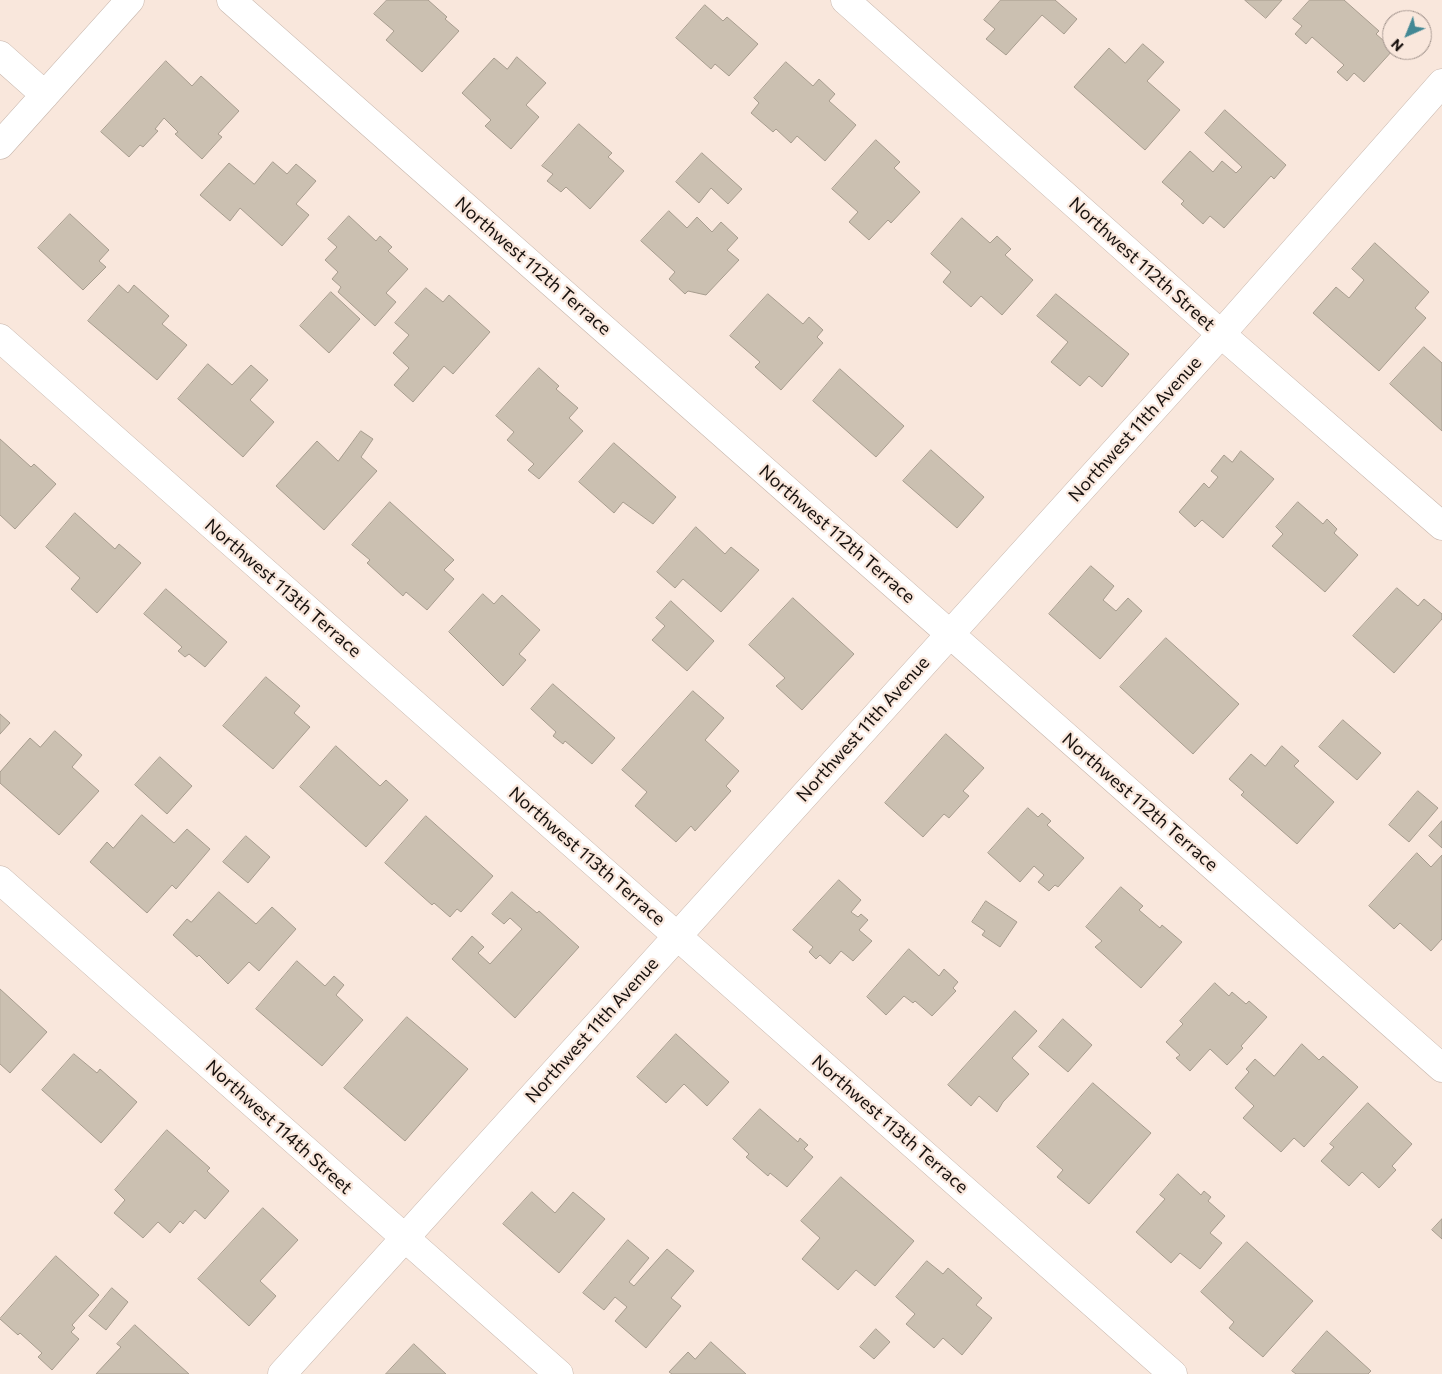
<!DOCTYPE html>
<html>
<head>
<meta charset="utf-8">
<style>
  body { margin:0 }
  #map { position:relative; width:1442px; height:1374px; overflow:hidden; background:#f9e7dc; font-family:Commissioner,sans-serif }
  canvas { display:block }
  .north { position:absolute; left:1382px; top:10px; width:50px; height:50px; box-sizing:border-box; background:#f9e7dc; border:1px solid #9f918a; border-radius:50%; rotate:224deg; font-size:14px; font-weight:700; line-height:20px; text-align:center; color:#17110e }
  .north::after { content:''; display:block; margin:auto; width:18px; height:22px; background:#438894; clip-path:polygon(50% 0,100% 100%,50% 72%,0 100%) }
</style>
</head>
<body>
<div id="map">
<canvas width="1442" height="1374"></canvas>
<div class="north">N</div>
</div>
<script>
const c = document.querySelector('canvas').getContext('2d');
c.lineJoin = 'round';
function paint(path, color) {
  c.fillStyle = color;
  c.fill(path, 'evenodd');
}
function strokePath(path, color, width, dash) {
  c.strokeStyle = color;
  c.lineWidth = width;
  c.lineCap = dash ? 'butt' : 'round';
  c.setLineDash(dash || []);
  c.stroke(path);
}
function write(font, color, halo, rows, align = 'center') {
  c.font = font + ' Commissioner,sans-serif';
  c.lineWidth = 4.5;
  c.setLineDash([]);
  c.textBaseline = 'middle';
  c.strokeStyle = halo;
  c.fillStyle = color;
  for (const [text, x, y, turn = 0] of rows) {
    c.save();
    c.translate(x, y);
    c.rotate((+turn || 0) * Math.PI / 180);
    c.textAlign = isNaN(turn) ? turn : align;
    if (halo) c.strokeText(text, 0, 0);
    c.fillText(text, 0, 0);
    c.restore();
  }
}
const building = new Path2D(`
  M387,0H428L447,17L445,19L459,31L422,72L386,40L394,31L374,14Z
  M1001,0H1055L1077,19L1064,34L1042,15L1006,55L986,39L995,29L984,20Z
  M1245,0H1282L1266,18Z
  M1310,0H1344L1379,31L1376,34L1392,48L1393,50L1364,82L1354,73L1347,81L1337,72L1344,65L1312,37L1306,44L1295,34L1302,26L1293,19Z
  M705,5L723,21L727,17L758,44L729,76L715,64L711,69L676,38Z
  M1143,44L1164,62L1147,81L1180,110L1145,150L1074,87L1109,48L1125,63Z
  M517,57L546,83L526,105L539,117L511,149L485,126L491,120L462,93L494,58L507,69Z
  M166,61L192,86L201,76L239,111L218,134L222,137L202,159L175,134L178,132L164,118L155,129L158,131L143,147L140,145L129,157L101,132Z
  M786,62L813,86L819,79L835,94L829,101L856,125L825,161L797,136L791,143L776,129L773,132L751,113L759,103L754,98Z
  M1225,110L1286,165L1274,179L1271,176L1224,228L1210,216L1203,224L1181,204L1184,201L1162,182L1190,151L1213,172L1222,161L1236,173L1242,167L1205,133Z
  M579,124L612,153L608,157L624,171L590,209L566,187L561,192L547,181L553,174L542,166Z
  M876,140L900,162L894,168L920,192L891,223L888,220L869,240L849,222L858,212L832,189Z
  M702,153L742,189L728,204L711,188L699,203L676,182Z
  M273,162L287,174L296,164L316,181L296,204L309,215L282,246L240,208L230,221L200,195L229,163L254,184Z
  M669,211L687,228L697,217L712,232L721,222L738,238L727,250L739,260L706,295L688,291L685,294L669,279L675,272L641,241Z
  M70,214L109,250L99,261L106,267L83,290L38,248Z
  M349,216L376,241L380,236L392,247L388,251L408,269L386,293L396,302L375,326L338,292L341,287L332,279L338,272L325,260L337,247L328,239Z
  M962,218L990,243L997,236L1011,249L1005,255L1033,280L1002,315L981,296L971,307L943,282L951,272L931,254Z
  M1375,243L1429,292L1415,308L1426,318L1379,371L1313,313L1336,287L1349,298L1364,280L1352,269Z
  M119,285L128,293L134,285L169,316L162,324L187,345L157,380L88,321Z
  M426,288L443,302L449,295L490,332L453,374L444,366L413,402L394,385L409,368L393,353L409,335L395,323Z
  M331,292L360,319L329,353L300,326Z
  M768,294L803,324L809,317L823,330L817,337L823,343L781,390L755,367L760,362L730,336Z
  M1056,294L1129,354L1102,387L1089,376L1080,386L1051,362L1068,342L1037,316Z
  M1424,347L1442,363V431L1390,384Z
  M208,364L232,385L251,365L268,380L250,400L274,422L243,457L178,399Z
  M539,368L559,386L556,389L578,408L569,418L583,431L539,479L528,470L534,464L507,440L514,432L496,416Z
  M840,369L904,426L876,457L813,401Z
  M361,431L373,439L361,457L377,471L324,530L276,486L317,441L338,461Z
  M0,439L31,467L34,464L56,484L15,529L0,515Z
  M614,443L676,497L653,524L623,502L614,513L579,482Z
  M931,450L984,497L957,528L903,481Z
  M1241,451L1274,479L1223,538L1202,520L1195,527L1179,512L1204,483L1209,488L1218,477L1211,471L1224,455L1232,462Z
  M390,502L454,560L444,570L454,579L427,610L406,592L403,596L367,563L370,560L352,545Z
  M1298,502L1323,524L1327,519L1337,529L1334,533L1358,555L1325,592L1272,546L1283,534L1276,527Z
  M75,513L115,549L119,544L141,563L97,613L71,589L80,578L46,547Z
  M696,527L725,554L731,547L759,570L721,612L683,579L675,588L657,572Z
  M1091,566L1114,586L1103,600L1116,611L1128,598L1142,611L1100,659L1049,614Z
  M1397,588L1418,606L1424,599L1442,614V619L1394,673L1353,636Z
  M166,589L227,642L205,667L189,654L185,657L178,651L182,647L144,614Z
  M483,594L494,604L502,595L540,630L519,654L526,660L503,686L449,632Z
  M793,598L854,654L802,710L776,686L785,678L749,645Z
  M671,601L714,641L687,671L652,640L665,626L656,618Z
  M1166,638L1239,704L1193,754L1120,687Z
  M266,677L300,706L294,713L310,727L273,769L223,726Z
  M553,684L615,738L592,764L565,741L563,744L553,736L556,732L531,709Z
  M693,691L724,718L705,740L739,771L726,786L731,791L695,831L691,826L676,842L635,806L647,792L622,770Z
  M0,714L10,723L0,734Z
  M1343,720L1381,753L1357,780L1319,747Z
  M55,731L82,755L72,767L99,791L59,835L0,783V772L30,738L40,747Z
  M946,734L984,768L963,791L969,796L949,818L944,814L923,837L885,803Z
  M336,746L380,786L386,780L408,800L366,847L300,787Z
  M1282,746L1299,761L1294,766L1334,802L1297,844L1241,795L1244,792L1229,779L1251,754L1265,766Z
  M160,757L192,786L167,814L135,785Z
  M1418,791L1438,808L1409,842L1389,825Z
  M1028,808L1038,817L1042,813L1051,821L1047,825L1084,858L1058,887L1055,885L1049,891L1038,882L1044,875L1034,866L1020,882L988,853Z
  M142,815L174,843L187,829L210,849L176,889L172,885L147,913L90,862L107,842L113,848Z
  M426,816L493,876L461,912L457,909L450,917L434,903L432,905L385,863Z
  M1442,821V848L1429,836Z
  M246,836L270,857L248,883L223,862Z
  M1417,853L1431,867L1442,855V939L1431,951L1400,923L1394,929L1369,906Z
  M839,880L861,900L851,912L858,917L861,914L868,920L859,930L872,941L853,961L841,951L830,964L820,955L816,959L809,952L813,947L793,930Z
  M1121,887L1143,906L1139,910L1160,928L1162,925L1182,942L1141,988L1095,947L1102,941L1086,927Z
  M219,892L256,924L272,907L296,929L259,971L249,962L228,984L199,955L197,957L173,935L187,919L191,922Z
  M512,892L537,913L539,911L579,947L515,1018L452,959L472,936L484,947L478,953L490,964L522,929L510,918L504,924L492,914Z
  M986,901L1017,922L1000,947L982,935L985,931L972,922Z
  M909,949L939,976L944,969L958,982L953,988L956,991L932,1016L915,1001L913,1003L904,996L886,1015L867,997Z
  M297,961L325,986L334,976L344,985L336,995L363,1020L322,1066L256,1009Z
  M1215,983L1229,996L1232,992L1246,1004L1249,1001L1267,1017L1241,1046L1243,1048L1227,1065L1210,1049L1190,1071L1176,1058L1180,1055L1166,1042L1183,1024L1180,1021Z
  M0,989L47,1032L10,1073L0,1064Z
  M1015,1011L1037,1031L1012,1058L1029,1074L1003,1102L997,1112L979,1096L971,1106L948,1085Z
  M407,1017L468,1069L405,1141L344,1088Z
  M1063,1019L1092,1045L1068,1072L1039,1047Z
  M676,1034L729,1082L707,1106L684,1084L666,1103L637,1077Z
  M1302,1044L1319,1060L1323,1056L1358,1087L1304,1147L1294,1138L1281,1152L1243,1118L1254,1106L1235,1088L1249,1072L1246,1069L1255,1059L1274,1076Z
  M74,1054L97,1073L100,1069L137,1102L101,1143L42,1090Z
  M1093,1083L1151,1133L1089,1204L1057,1177L1063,1170L1037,1147Z
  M1368,1103L1412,1144L1392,1166L1396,1170L1379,1188L1362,1172L1349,1186L1321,1161L1334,1147L1330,1144Z
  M760,1109L798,1142L800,1138L808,1145L804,1149L813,1157L787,1187L770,1173L768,1176L746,1157L749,1154L733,1139Z
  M167,1130L210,1168L207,1171L229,1191L205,1219L195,1210L183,1224L180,1221L170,1233L158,1222L143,1238L114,1213L125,1200L115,1190Z
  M1178,1174L1201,1195L1204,1191L1211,1197L1208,1201L1225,1216L1210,1233L1222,1243L1200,1269L1180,1253L1171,1263L1136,1232L1165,1199L1160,1195Z
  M841,1177L914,1241L875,1286L856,1270L838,1290L802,1259L820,1238L801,1221Z
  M532,1192L555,1213L573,1192L605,1219L559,1273L503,1224Z
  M263,1208L298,1240L260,1281L276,1296L249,1326L198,1279Z
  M1442,1219V1239L1432,1230Z
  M628,1240L649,1258L629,1282L634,1286L667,1249L694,1271L671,1298L681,1306L646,1348L615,1321L627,1307L615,1297L604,1310L583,1293Z
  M1247,1242L1313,1301L1263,1357L1229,1328L1234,1322L1201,1292Z
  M56,1256L99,1295L72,1325L75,1328L71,1332L79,1339L52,1370L38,1357L42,1353L20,1333L18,1335L0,1319Z
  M927,1261L943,1274L948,1268L982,1298L976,1305L992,1318L962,1355L943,1338L934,1348L906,1324L915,1314L896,1297Z
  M112,1288L128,1302L106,1330L89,1316Z
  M135,1325L189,1374H96L121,1347L117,1344Z
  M876,1329L890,1342L874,1359L860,1347Z
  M1327,1331L1371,1371L1368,1374H1296L1292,1371Z
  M711,1342L746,1374H672L669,1372L688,1352L695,1359Z
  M414,1344L431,1360L446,1374H386Z`);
const street = new Path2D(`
  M231,0L1442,1068
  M845,0L1221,334L1442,526
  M0,55L45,95
  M0,145L130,0
  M0,338L1173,1374
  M0,880L559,1374
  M282,1374L1221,334L1442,83`);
const streetNames = [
  ["Northwest 112th Street",1142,264,42],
  ["Northwest 112th Terrace",533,266,41],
  ["Northwest 11th Avenue",1135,429,-48],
  ["Northwest 112th Terrace",837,534,41],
  ["Northwest 113th Terrace",283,588,41],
  ["Northwest 11th Avenue",863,729,-48],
  ["Northwest 112th Terrace",1140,802,41],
  ["Northwest 113th Terrace",587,856,41],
  ["Northwest 11th Avenue",592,1030,-48],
  ["Northwest 113th Terrace",890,1124,41],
  ["Northwest 114th Street",279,1127,42]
];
paint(building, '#cbc0b1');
strokePath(building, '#a79c8e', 1);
strokePath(street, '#c6b5ab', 29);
strokePath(street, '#fff', 28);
write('18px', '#17110e', '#f9e7dc', streetNames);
</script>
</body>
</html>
